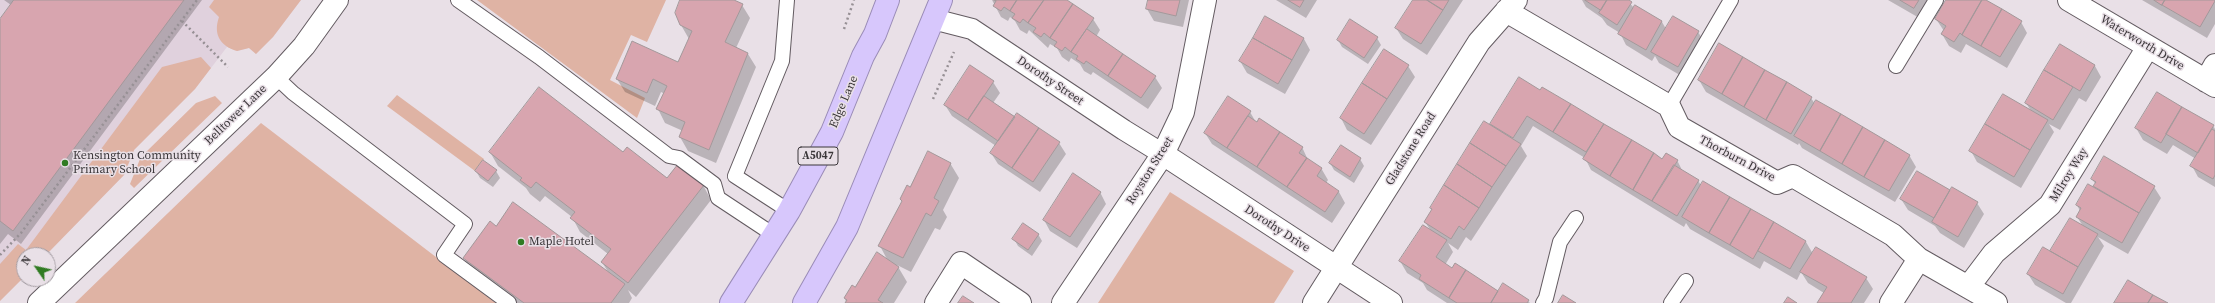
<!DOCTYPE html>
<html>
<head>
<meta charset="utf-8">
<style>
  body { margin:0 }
  #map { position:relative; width:2215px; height:303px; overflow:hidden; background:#e9e0e7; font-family:"Source Serif 4",serif }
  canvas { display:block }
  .north { position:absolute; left:16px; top:247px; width:40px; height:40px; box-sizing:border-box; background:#e9e0e7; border:1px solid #a39ca2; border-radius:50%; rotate:304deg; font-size:11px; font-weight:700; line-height:16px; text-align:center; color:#3b373a }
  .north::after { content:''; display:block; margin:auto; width:14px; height:18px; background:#307b22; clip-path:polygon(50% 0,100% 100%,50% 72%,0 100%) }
</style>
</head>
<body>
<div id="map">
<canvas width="2215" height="303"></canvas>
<div class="north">N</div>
</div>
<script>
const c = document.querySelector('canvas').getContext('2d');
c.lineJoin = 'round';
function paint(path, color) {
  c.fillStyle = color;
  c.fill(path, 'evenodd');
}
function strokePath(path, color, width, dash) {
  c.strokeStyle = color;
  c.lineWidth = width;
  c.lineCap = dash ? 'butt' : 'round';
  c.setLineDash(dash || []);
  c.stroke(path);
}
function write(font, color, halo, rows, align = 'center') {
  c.font = font + ' "Source Serif 4",serif';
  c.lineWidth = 3;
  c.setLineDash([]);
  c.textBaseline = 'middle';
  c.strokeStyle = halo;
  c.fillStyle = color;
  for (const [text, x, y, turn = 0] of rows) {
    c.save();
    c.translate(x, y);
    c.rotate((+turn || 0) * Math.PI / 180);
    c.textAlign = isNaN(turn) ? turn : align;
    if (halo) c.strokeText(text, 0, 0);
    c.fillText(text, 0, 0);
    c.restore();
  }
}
const built = new Path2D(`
  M0,0H301L273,37L256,54L249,48L237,51L227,47L195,89L134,150L124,175L46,255H24V277L0,301Z`);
const green = new Path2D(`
  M214,0H301L273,37L256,54L249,48L237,51C220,46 213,34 219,17L209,7Z
  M477,0H666L647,42L631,35L610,80L645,98L637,118Z
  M201,57L211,68L195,89L134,150L124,175L46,255H24V277L0,301V264L18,244L26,250L162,67Z
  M397,95L484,159L475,171L387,106Z
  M215,96L222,103L134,188L130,184L140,159L145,153L196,103Z
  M261,123L496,303H75Z
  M1170,192L1294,271L1274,303H1098Z`);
const shadow = new Path2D(`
  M4,0H202L21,244L8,234L0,244V21L11,5Z
  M684,0H732L742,5L750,18L736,48L748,54L756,67L716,163L688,151L680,137L683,131L665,123L658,109L665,94L661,92L655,106L625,92L617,79L678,63L689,39L681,25Z
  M992,0H1065L1093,19L1100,30L1096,37L1155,77L1162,88L1148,109L1093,72L1091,75L1084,71L1080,64L1071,58L1069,62L1062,57L1057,48L1050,44L1048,48L1029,30L1027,34L1020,30L1015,21L1010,17L1008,21L1001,17Z
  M1149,0H1189L1183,27L1154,21L1147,9Z
  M1276,0H1317L1306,18Z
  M1414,0H1463L1427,55L1403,39L1396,28Z
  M1582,0H1627L1634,8L1635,6L1662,22L1666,29L1698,32L1705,43L1685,78L1659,63L1655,56L1652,61L1626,45L1620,33L1607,25L1602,18L1586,7Z
  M1888,0H1931L1921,19Z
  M1948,0H1984L2021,22L2027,33L2007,68L1966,44L1961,53L1949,46L1942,34L1944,31L1936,19Z
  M2142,0H2215V24L2207,38Z
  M1266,17L1304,39L1310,50L1285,94L1247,73L1240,61Z
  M1377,38L1381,45L1368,64L1342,47L1338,40Z
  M1720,45L1811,98L1815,104L1909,155L1916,167L1895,202L1802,148L1799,143L1798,145L1706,92L1699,80Z
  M2060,45L2095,66L2101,77L2086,102L2079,98L2060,130L2049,124L2054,132L2021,188L1977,162L1971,151L2031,111L2026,103Z
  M970,66L993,82L1000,93L993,103L1059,143L1066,154L1040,192L998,164L991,153L996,146L952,116L945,105Z
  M1408,66L1415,77L1371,145L1347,130L1341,118Z
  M1519,78L1540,91L1543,88L1663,160H1677L1683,172L1698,180L1701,186L1703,183L1806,242L1813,254L1866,278L1873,289L1864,303H1818L1824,293L1808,283L1801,272L1797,280L1764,261L1760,269L1690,229L1686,223L1684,227L1591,170L1585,158L1533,126L1521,146L1527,156L1471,241L1466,237L1458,250L1448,243L1453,252L1445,265L1452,269L1455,264L1499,292L1528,301L1530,303H1447L1427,290L1423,283L1407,273L1400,261L1431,231L1425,222L1433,211L1431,208L1490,125Z
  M1250,112L1257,124L1302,147L1308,160L1321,168L1328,180L1326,183L1339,192L1345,203L1332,223L1212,144L1205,133Z
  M2213,126L2215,129V187L2198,177L2192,166L2196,159L2173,145L2167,154L2143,140L2136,128Z
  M1342,146L1360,159L1364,166L1354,183L1334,170L1330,163Z
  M490,152L623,154L667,180L703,185L711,200L636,297L628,290L632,298L629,303H515L472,272L464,258L496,227L608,272L602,262L608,254L580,232L572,217L545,196L540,202L530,194L526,188L498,166Z
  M950,163L959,178L943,210L947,217L940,230L935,228L911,272L897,265L907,282L894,303H846L845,298L888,261L880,246L910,188Z
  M476,171H496L500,178L493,187L480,178Z
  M1917,172L1951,191L1977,203L1984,214L1964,248L1940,233L1935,226L1908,210L1901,199Z
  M2092,179L2154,187L2161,198L2128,254L2098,237L2104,246L2071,303H2066L2035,285L2028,274L2083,226L2077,217L2080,211L2077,205L2096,185Z
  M1100,192L1106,204L1077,248L1050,231L1044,220Z
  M1038,234L1042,241L1032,256L1018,246L1014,239Z`);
const building = new Path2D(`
  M14,0H184L13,231L0,221V19Z
  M680,0H734L743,4L725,42L748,53L709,150L679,137L685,122L656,109L667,86L653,79L647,93L616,79L632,41L678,62L692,31L680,25L675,13Z
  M994,0H1017L1010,11L1004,7L1001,11L993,6L996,1Z
  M1017,0H1044L1028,23L1023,19L1020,23L1012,18L1015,14L1010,11Z
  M1044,0H1067L1073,4L1050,38L1044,33L1041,37L1033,32L1036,28L1028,23Z
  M1148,0H1180L1176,16L1146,9Z
  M1288,0H1304L1300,7Z
  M1413,0H1427L1443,10L1421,44L1395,28Z
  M1427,0H1449L1443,10Z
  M1585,0H1607L1601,10Z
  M1607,0H1629L1632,2L1617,25L1599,13Z
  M1900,0H1919L1914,8Z
  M1946,0H1982L1962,35L1960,33L1954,42L1941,34L1946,26L1935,19Z
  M1982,0H1986L2002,9L1981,46L1962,35Z
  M2154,0H2165L2162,5Z
  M2165,0H2215V1L2200,27L2162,5Z
  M1073,4L1094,18L1071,52L1065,47L1062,51L1054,46L1057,42L1050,38Z
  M1635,5L1662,21L1646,50L1618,34Z
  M2002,9L2022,21L2000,57L1981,46Z
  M1265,16L1304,38L1292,60L1253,38Z
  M1673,16L1699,31L1678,67L1651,52Z
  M1350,19L1378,37L1364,58L1337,40Z
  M1087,29L1123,54L1108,76L1086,61L1084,64L1076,59L1078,56L1071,52Z
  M1253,38L1292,60L1278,84L1239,61Z
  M1719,43L1743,57L1722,94L1698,80Z
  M2060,44L2095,65L2080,91L2044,70Z
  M1384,49L1409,65L1387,99L1362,83Z
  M1123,54L1156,76L1141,98L1108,76Z
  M1743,57L1765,70L1744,107L1722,94Z
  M970,65L994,81L968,120L944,105Z
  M1765,70L1787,82L1766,120L1744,107Z
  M2044,70L2073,87L2053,120L2025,103Z
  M1519,77L1540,90L1542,87L1571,104L1553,132L1527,116L1513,138L1490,124Z
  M1787,82L1812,97L1791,134L1766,120Z
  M1362,83L1387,99L1364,134L1340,118Z
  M539,87L623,152L627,147L667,178L678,164L704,185L628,283L601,262L611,249L570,218L575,212L536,182L531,188L520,180L522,178L489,152Z
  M2157,92L2182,107L2161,143L2135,128Z
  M2003,94L2048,120L2030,150L1985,124Z
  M984,96L1015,117L998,141L968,120Z
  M1228,96L1251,111L1227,148L1204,133Z
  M1816,100L1841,114L1820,151L1794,136Z
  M1571,104L1604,124L1586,152L1553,132Z
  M2182,107L2214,125L2198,153L2166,134Z
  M1017,113L1039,128L1012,168L990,153Z
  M1841,114L1863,127L1842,164L1820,151Z
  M1248,116L1257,122L1259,118L1280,132L1257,167L1227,148Z
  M1484,121L1521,144L1506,166L1470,143Z
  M1604,124L1632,140L1610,176L1583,159Z
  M1985,124L2030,150L2014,177L1969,151Z
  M1863,127L1885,140L1864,177L1842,164Z
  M1039,128L1060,142L1033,182L1012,168Z
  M2212,129L2215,131V175L2213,179L2190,166Z
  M1280,132L1303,147L1299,153L1307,158L1287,187L1257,167Z
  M1632,140L1654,153L1633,190L1610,176Z
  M1885,140L1910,155L1889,191L1864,177Z
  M1470,143L1506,166L1492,187L1457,164Z
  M1341,145L1361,158L1350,177L1329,163Z
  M928,151L951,163L934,198L939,201L931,216L926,213L903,258L878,246L902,201L900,199L907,185L910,187Z
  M1654,153L1662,159L1666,153L1678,160L1652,201L1633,190Z
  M2104,156L2155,186L2139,213L2093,186L2096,182L2091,179Z
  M1307,158L1322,168L1317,176L1339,191L1325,212L1287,187Z
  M483,160L497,170L488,181L475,171Z
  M1457,164L1492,187L1479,208L1444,185Z
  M1674,165L1699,180L1677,216L1652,201Z
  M1917,171L1950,190L1934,218L1900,199Z
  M1073,173L1101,192L1070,237L1043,220Z
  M1703,181L1730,197L1709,233L1682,217Z
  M2088,184L2139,213L2122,243L2076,217L2081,208L2076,205Z
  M1444,185L1479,208L1464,230L1459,226L1451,239L1424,222L1432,209L1430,208Z
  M1952,187L1978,202L1958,237L1932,222Z
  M1730,197L1751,209L1730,245L1709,233Z
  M513,202L625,284L611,303H524L463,258L490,221L496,226Z
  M1751,209L1774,222L1753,259L1730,245Z
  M2070,218L2098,234L2078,267L2050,251Z
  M1774,222L1806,241L1790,269L1758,251Z
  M1023,223L1039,234L1028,250L1012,239Z
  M1423,225L1447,240L1436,257L1452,268L1455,263L1466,270L1449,298L1419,279L1421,275L1399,261Z
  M1816,247L1867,277L1851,303H1817L1827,287L1800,272Z
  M2043,247L2078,267L2063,294L2027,274Z
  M877,252L899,267L878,300L883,303H845L847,300L844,298L852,285L855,287Z
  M1466,270L1498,291L1491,303H1457L1449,298Z
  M2128,280L2153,295L2148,303H2114Z
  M1503,283L1529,300L1527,303H1491Z
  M1563,295L1576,303H1558Z
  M2153,295L2168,303H2148Z
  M963,296L974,303H958Z
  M1788,297L1797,303H1784Z`);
const path = new Path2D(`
  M182,21L228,67
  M844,29L854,0
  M933,99L954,52
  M0,255L21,233L197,0`);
const service = new Path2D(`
  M458,0L539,57L669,156L679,158L714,184L718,198L774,235
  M787,0L782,61L735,176L789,211
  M1896,66L1936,0
  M276,77L293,93L465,224L444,255L509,303
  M1669,106L1731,0
  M1543,303L1546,298L1560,242L1576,218
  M1671,303L1686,281`);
const pedestrian = new Path2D(`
  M933,19L972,29L1124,130L1163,154`);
const minor = new Path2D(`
  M2069,0L2215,86
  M1506,11L1669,106L1679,127L1777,183L1793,176L1893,235L1919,259L1996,303
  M2206,81L2215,65
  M1163,154L1391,303
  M1969,286L1994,253L2050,205L2148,47
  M39,303L276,77L304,46L337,0
  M936,303L961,263L1020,303
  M1063,303L1163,154L1183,112L1205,0
  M1314,303L1479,42L1516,0
  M1891,303L1919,259`);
const trunk = new Path2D(`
  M731,303L789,211L832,132L863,56L875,34L888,0
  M804,303L847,227L941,0`);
const markers = [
  [65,163,4,"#307b22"],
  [521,242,4,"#307b22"]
];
const shields = [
  [818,156,40]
];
const shieldNames = [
  ["A5047",818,156]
];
const streetNames = [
  ["Waterworth Drive",2142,43,31],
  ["Dorothy Street",1050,81,34],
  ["Edge Lane",844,102,-67],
  ["Belltower Lane",236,115,-44],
  ["Gladstone Road",1411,149,-58],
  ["Thorburn Drive",1737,159,28],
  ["Royston Street",1150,171,-58],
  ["Milroy Way",2069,175,-58],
  ["Dorothy Drive",1277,229,33]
];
const poiNames = [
  ["Kensington Community",73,156],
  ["Primary School",73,170],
  ["Maple Hotel",529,242]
];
paint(built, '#e0d1dd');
paint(green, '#dfb3a4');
paint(shadow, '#0003');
paint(building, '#d8a5af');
strokePath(building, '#a3989a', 1);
strokePath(service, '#635b61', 16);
strokePath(pedestrian, '#635b61', 22);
strokePath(minor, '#635b61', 24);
strokePath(trunk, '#9a8cb7', 24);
strokePath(path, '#979095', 2.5, [2, 3]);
strokePath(service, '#fff', 14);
strokePath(pedestrian, '#fff', 20);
strokePath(minor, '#fff', 22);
strokePath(trunk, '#d7c7fc', 22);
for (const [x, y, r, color] of markers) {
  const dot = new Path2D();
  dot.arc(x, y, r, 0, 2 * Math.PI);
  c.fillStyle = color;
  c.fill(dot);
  strokePath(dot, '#e9e0e7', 1.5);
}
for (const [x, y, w] of shields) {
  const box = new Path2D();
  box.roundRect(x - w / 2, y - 9, w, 18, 3);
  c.fillStyle = '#e9e0e7';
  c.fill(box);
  strokePath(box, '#3b373a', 1);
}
write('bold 11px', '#3b373a', null, shieldNames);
write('12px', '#3b373a', '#e9e0e7', streetNames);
write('12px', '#3b373a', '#e9e0e7', poiNames, 'left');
</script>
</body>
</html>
